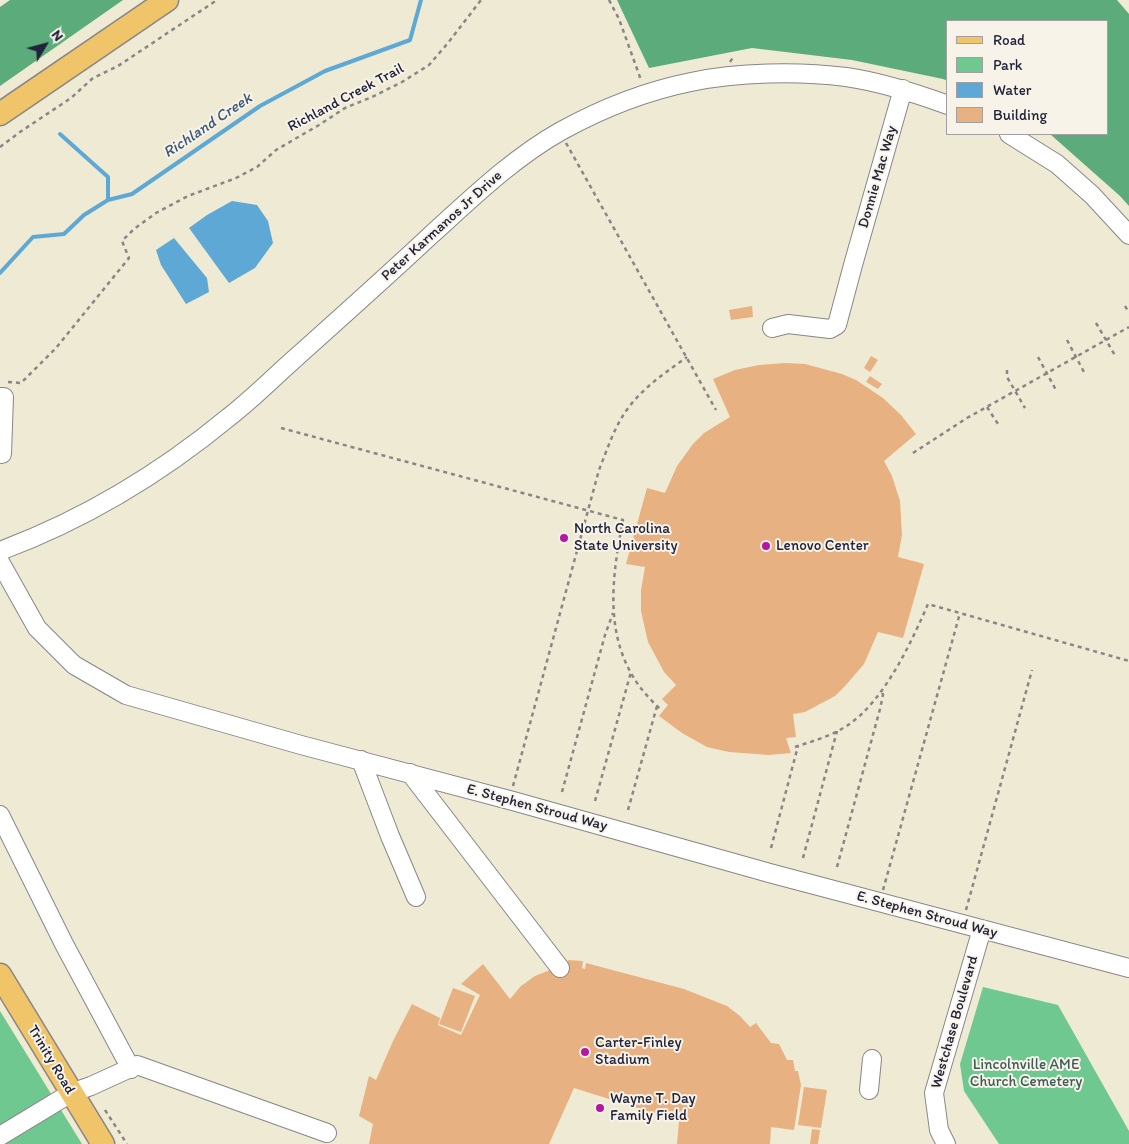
<!DOCTYPE html>
<html>
<head>
<meta charset="utf-8">
<style>
  body { margin:0 }
  #map { position:relative; width:1129px; height:1144px; overflow:hidden; background:#efead3; font-family:Itim,sans-serif }
  canvas { display:block }
  .legend { position:absolute; left:946px; top:20px; width:162px; height:115px; box-sizing:border-box; background:#f7f3e8; border:1px solid #a29fa3; margin:0; padding:6px 9px; list-style:none; font-size:15px; color:#22223b }
  .legend li { display:flex; align-items:center; gap:10px; height:25px }
  .legend b { width:25px; border:1px solid #a29fa3 }
  .north { position:absolute; left:20px; top:20px; width:50px; height:50px; -webkit-text-stroke:4px #f7f3e8; paint-order:stroke; rotate:53deg; font-size:14px; font-weight:700; line-height:20px; text-align:center; color:#22223b }
  .north::after { content:''; display:block; margin:auto; width:18px; height:22px; background:#22223b; clip-path:polygon(50% 0,100% 100%,50% 72%,0 100%) }
</style>
</head>
<body>
<div id="map">
<canvas width="1129" height="1144"></canvas>
<ul class="legend">
<li><b style="height:6px;background:#f0c469"></b>Road</li>
<li><b style="height:14px;background:#6fc88f"></b>Park</li>
<li><b style="height:14px;background:#5ea8d6"></b>Water</li>
<li><b style="height:14px;background:#e8b182"></b>Building</li>
</ul>
<div class="north">N</div>
</div>
<script>
const c = document.querySelector('canvas').getContext('2d');
c.lineJoin = 'round';
function paint(path, color) {
  c.fillStyle = color;
  c.fill(path, 'evenodd');
}
function strokePath(path, color, width, dash) {
  c.strokeStyle = color;
  c.lineWidth = width;
  c.lineCap = dash ? 'butt' : 'round';
  c.setLineDash(dash || []);
  c.stroke(path);
}
function write(font, color, halo, rows, align = 'center') {
  c.font = font + ' Itim,sans-serif';
  c.lineWidth = 4;
  c.setLineDash([]);
  c.textBaseline = 'middle';
  c.strokeStyle = halo;
  c.fillStyle = color;
  for (const [text, x, y, turn = 0] of rows) {
    c.save();
    c.translate(x, y);
    c.rotate((+turn || 0) * Math.PI / 180);
    c.textAlign = isNaN(turn) ? turn : align;
    if (halo) c.strokeText(text, 0, 0);
    c.fillText(text, 0, 0);
    c.restore();
  }
}
const green = new Path2D(`
  M983,987L1058,1005L1129,1131V1144H999L964,1091L960,1064Z
  M0,1011L82,1144H0Z`);
const forest = new Path2D(`
  M10,0H123L0,86V7Z
  M617,0H1117L1129,14V206L1120,196L1050,134H1108V21H948V81L943,79L852,60L752,48L649,68Z`);
const water = new Path2D(`
  M232,201L257,205L268,221L273,243L255,268L229,283L189,228L207,215Z
  M174,238L207,278L209,292L186,304L161,265L156,250Z`);
const stream = new Path2D(`
  M60,134L108,177V200
  M0,273L33,237L64,234L84,215L108,200L132,194L260,106L325,71L410,40L421,0`);
const building = new Path2D(`
  M752,306L753,317L731,320L729,310Z
  M871,356L878,360L870,372L864,368Z
  M786,363L805,364L842,374L856,380L883,398L901,415L916,434L884,461L892,476L900,501L902,535L898,557L924,564L903,638L878,632L864,664L846,685L835,696L805,712L793,714L796,737L786,738L791,753L769,755L729,752L707,747L682,733L659,716L668,705L662,699L676,685L664,672L648,642L641,611V590L645,567L626,564L647,488L665,493L677,466L693,444L704,433L730,417L713,379L735,370L759,365Z
  M870,376L882,384L878,389L866,382Z
  M568,960L583,961L582,968L585,969L586,963L684,989L727,1006L740,1016L750,1027L756,1023L771,1043L779,1044L787,1060H793L795,1071H798L801,1085L794,1130L771,1127L770,1144H677L679,1121L574,1088L549,1144H369L373,1124L359,1116L369,1076L376,1080L393,1041L412,1004L440,1018L438,1025L461,1035L480,995L461,984L483,964L510,999L521,986L535,976L550,970L567,967Z
  M453,988L475,996L461,1032L439,1024Z
  M804,1087L827,1090L821,1128L798,1125Z
  M812,1129L820,1130L818,1144H810Z`);
const path = new Path2D(`
  M609,0L619,19L641,80
  M730,62L734,56
  M566,143L716,410
  M0,147L20,132L71,98L93,78L118,66L217,0
  M1125,306L1129,313
  M1096,323L1116,357
  M1067,340L1085,374
  M1038,357L1056,390
  M1007,370V377L1025,408
  M8,382L21,383L56,348L129,258L122,241L134,229L156,213L188,196L236,178L257,167L276,150L319,125L345,108L372,97L402,82L429,65L448,43L481,0
  M987,407L998,424
  M281,428L623,520C612,577 603,637 640,687C646,695 654,703 661,710
  M913,453L967,418L1129,327
  M795,747C813,741 832,736 848,725C884,701 911,643 928,604L1129,661
  M513,786L599,470C607,450 614,428 626,411C642,388 665,373 687,357
  M562,792L605,635L613,613
  M595,801L631,672
  M628,810L657,706
  M771,848L798,746
  M803,858L837,731
  M837,867L880,709L883,695L882,690
  M883,890L960,613
  M966,910L1032,670
  M105,1110L127,1144`);
const minor = new Path2D(`
  M1009,134L1057,164L1092,195L1129,235
  M772,328L788,324L830,329L837,325L853,265L903,89
  M0,397H4L2,454
  M0,551C83,520 160,474 229,417C251,400 271,380 291,362C338,320 385,278 431,235C472,198 513,158 561,131C601,109 646,91 691,82C737,72 799,71 846,77C881,82 915,93 948,105
  M0,562L37,628L74,665L126,695L301,745L513,801L773,874L1129,968
  M361,760L390,836L416,897
  M410,773L560,968
  M0,815L64,944L131,1069
  M869,1090L872,1059
  M0,1136L71,1093L91,1086L137,1065L327,1133
  M946,1144L939,1130L934,1093L982,929`);
const major = new Path2D(`
  M0,114L167,0
  M0,975L103,1144`);
const markers = [
  [564,538,5,"#b5179e"],
  [766,546,5,"#b5179e"],
  [585,1052,5,"#b5179e"],
  [600,1108,5,"#b5179e"]
];
const streetNames = [
  ["Richland Creek Trail",346,98,-28],
  ["Donnie Mac Way",878,177,-74],
  ["Peter Karmanos Jr Drive",442,226,-42],
  ["E. Stephen Stroud Way",537,808,15],
  ["E. Stephen Stroud Way",927,915,15],
  ["Westchase Boulevard",955,1022,-74],
  ["Trinity Road",51,1060,59]
];
const poiNames = [
  ["North Carolina",574,529],
  ["State University",574,546],
  ["Lenovo Center",776,546],
  ["Carter-Finley",595,1043],
  ["Stadium",595,1060],
  ["Wayne T. Day",610,1099],
  ["Family Field",610,1116]
];
const parkNames = [
  ["Lincolnville AME",1026,1065],
  ["Church Cemetery",1026,1082]
];
const waterNames = [
  ["Richland Creek",208,126,-34]
];
paint(green, '#6fc88f');
paint(forest, '#5bac7a');
paint(water, '#5ea8d6');
strokePath(stream, '#5ea8d6', 4);
paint(building, '#e8b182');
strokePath(minor, '#888687', 20);
strokePath(major, '#888687', 25);
strokePath(path, '#888687', 2.5, [4, 4]);
strokePath(minor, '#fff', 18);
strokePath(major, '#f0c469', 22);
for (const [x, y, r, color] of markers) {
  const dot = new Path2D();
  dot.arc(x, y, r, 0, 2 * Math.PI);
  c.fillStyle = color;
  c.fill(dot);
  strokePath(dot, '#f7f3e8', 2);
}
write('15px', '#22223b', '#f7f3e8', streetNames);
write('15px', '#22223b', '#f7f3e8', poiNames, 'left');
write('15px', '#3d5c58', '#f7f3e8', parkNames);
write('italic 16px', '#3a5879', '#f7f3e8', waterNames);
</script>
</body>
</html>
